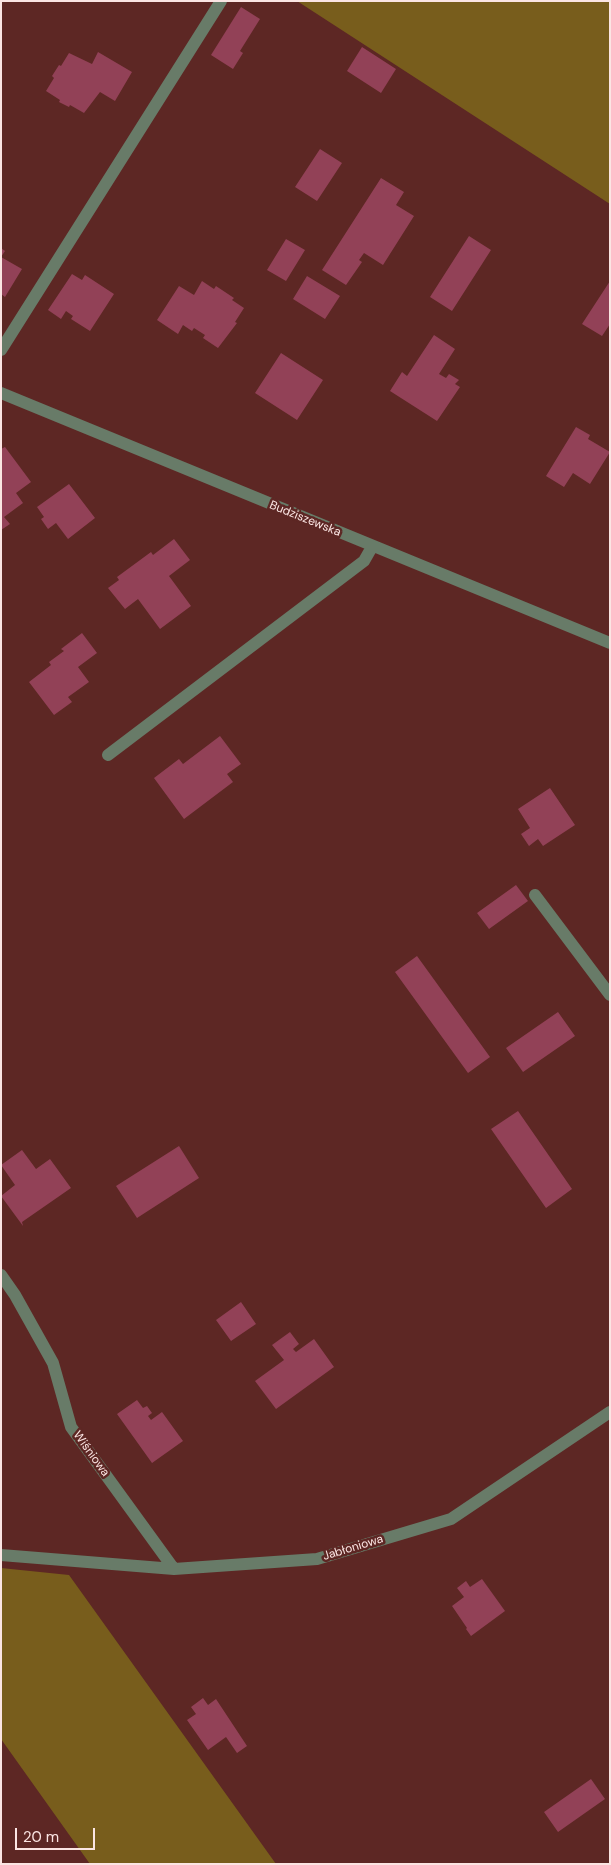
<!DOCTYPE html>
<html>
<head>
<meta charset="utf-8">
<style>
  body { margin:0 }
  #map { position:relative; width:611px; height:1865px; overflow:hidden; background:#5d2724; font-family:"DM Sans",sans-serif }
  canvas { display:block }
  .frame { position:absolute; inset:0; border:2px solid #fbe5e3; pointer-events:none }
  .scale { position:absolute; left:15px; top:1828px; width:80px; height:22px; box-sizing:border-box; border:2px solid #fbe5e3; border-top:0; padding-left:6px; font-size:15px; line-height:18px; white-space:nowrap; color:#fbe5e3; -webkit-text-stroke:4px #5d2724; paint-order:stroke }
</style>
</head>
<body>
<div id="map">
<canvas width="611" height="1865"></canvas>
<div class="frame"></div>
<div class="scale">20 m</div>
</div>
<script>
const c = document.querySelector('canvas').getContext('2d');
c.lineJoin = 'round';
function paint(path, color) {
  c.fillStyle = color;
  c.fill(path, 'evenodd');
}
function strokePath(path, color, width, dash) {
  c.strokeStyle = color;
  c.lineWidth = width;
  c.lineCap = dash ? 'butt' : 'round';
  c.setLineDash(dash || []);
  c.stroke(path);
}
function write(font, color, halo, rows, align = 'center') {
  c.font = font + ' "DM Sans",sans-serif';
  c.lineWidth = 5;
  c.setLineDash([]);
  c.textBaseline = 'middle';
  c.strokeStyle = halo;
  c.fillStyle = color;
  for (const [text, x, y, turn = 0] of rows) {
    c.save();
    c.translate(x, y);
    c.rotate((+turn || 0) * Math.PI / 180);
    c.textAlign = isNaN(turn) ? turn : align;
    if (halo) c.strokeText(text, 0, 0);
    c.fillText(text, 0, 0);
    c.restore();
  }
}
const green = new Path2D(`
  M297,1H610V204Z
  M1,1568L69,1575L276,1864H90L1,1739Z`);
const building = new Path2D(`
  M241,7L260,19L240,51L243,53L233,69L211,55Z
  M362,47L396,69L381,93L347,71Z
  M98,52L132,72L115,101L100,92L84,113L70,105L69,107L59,102L60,100L46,91L54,78L52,76L59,65L61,66L69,53L92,64Z
  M320,149L342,163L317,201L295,187Z
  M381,178L404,192L396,205L414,216L383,265L364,253L359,260L362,262L346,285L322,270Z
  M469,236L491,250L452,311L430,297Z
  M286,239L305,250L286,281L267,270Z
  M1,248L5,251L1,257L22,269L5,297L1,294Z
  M72,274L82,280L85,275L114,294L90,331L71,319L73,316L66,311L61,319L48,310Z
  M307,276L340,296L325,319L293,299Z
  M202,281L214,289L216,286L234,298L232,300L244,308L235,322L237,323L218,348L203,338L205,335L194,328L192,331L183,325L178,334L157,320L179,286L194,295Z
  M610,281V324L602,336L582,324Z
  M434,335L455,349L439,374L446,378L449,374L459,380L455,384L460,387L437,421L390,391L402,372L407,376Z
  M281,353L323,380L297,420L255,393Z
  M576,427L590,435L588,439L610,452L590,484L573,473L564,487L546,476Z
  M5,447L31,482L16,493L23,503L4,517L10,524L1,530V449Z
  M69,484L95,518L68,539L56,523L48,529L41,519L44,517L37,507Z
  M174,539L190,560L169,576L191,606L160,629L138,599L125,609L108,588L119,580L117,577L151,552L153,555Z
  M82,633L97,653L78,667L89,682L68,697L72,702L54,715L29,682L51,665L49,662L64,651L61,649Z
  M220,736L241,764L227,774L233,782L184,819L154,778L179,759L183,764Z
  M550,788L575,825L543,846L538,839L529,846L521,834L530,828L518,809Z
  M516,885L528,901L489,929L477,913Z
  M417,956L490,1057L468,1073L395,972Z
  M558,1012L575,1036L523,1072L506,1048Z
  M518,1111L572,1189L546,1208L491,1129Z
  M179,1146L199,1178L137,1218L116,1186Z
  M22,1150L36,1169L50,1159L71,1188L22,1222L23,1226L1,1196L15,1185L1,1165Z
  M241,1302L256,1324L231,1341L216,1320Z
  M290,1332L299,1344L293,1349L296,1352L314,1339L334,1367L276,1409L255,1381L284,1360L272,1345Z
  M137,1400L143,1408L147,1406L152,1413L148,1416L151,1420L162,1412L183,1441L152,1463L117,1414Z
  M482,1579L505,1611L471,1636L466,1629L467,1628L452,1606L464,1597L457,1588L466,1581L470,1587Z
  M203,1698L208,1705L216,1699L247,1746L237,1753L226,1737L208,1750L187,1720L196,1714L191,1707Z
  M591,1779L605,1799L558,1832L544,1812Z`);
const minor = new Path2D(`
  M1,350L221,1
  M1,393L610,643
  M108,755L364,561L372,547
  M535,895L610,995
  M1,1275L15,1295L53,1363L71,1427L174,1569
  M1,1555L174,1569L317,1559L451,1519L610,1412`);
const streetNames = [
  ["Budziszewska",305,519,22],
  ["Wiśniowa",91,1454,54],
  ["Jabłoniowa",353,1548,-17]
];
paint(green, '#785d1c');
paint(building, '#924157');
strokePath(minor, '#687b68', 12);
write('12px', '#fbe5e3', '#5d2724', streetNames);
</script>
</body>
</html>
